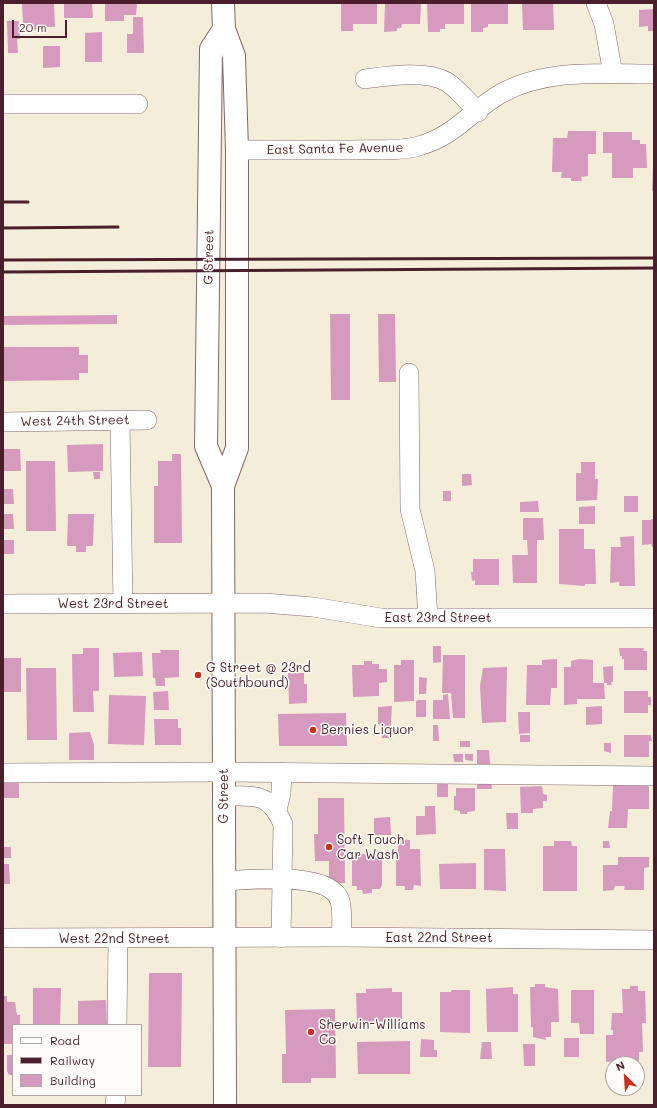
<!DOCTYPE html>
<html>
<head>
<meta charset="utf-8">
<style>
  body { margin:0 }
  #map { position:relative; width:657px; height:1108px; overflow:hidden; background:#f4edd9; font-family:Mali,sans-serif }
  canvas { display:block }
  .frame { position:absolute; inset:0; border:4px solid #4a1f2b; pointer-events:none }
  .legend { position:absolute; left:12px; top:1024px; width:130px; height:72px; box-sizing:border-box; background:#fdfcf7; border:1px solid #b5a4a5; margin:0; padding:5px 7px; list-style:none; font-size:12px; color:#4a1f2b }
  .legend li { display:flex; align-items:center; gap:8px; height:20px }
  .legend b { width:20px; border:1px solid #b5a4a5 }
  .north { position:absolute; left:605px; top:1056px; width:40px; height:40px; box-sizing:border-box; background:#fdfcf7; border:1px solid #b5a4a5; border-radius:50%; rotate:335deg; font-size:11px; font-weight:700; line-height:16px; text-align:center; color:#4a1f2b }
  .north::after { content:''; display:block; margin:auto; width:14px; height:18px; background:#c8321e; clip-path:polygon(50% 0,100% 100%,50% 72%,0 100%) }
  .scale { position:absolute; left:12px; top:20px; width:55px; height:18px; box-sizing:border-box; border:2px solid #4a1f2b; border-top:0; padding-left:5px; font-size:12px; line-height:14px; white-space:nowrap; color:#4a1f2b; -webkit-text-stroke:3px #fdfcf7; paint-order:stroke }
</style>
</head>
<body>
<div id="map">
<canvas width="657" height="1108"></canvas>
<div class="frame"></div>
<ul class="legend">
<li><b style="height:5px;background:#fff"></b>Road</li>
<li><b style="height:5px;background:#4a1f2b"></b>Railway</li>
<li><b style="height:11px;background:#d69abf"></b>Building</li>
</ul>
<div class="north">N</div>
<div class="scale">20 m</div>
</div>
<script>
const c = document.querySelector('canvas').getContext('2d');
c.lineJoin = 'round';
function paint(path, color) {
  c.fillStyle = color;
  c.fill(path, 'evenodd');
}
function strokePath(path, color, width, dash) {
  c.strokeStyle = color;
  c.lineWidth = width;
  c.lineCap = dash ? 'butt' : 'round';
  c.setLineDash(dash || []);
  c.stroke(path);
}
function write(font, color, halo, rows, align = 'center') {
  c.font = font + ' Mali,sans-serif';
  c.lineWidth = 3;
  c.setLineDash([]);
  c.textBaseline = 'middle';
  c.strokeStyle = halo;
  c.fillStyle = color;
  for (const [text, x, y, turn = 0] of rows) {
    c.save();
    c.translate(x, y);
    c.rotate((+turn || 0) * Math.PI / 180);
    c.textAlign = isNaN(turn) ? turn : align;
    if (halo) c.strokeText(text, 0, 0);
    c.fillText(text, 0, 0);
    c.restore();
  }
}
const building = new Path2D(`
  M22,3H54L55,27H43V29L30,30V23H23Z
  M64,3H92L93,18H64Z
  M105,3H135L137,5L136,15H124V21H105Z
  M341,3H377V24H353V31H341Z
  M385,3H421L420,24H402L401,28H397V31L384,32Z
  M427,3H464V24H445V29H440V32H428Z
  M471,3H508V24H488V27L483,28V32H471Z
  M522,3H553L554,30H523Z
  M654,9V31H648V26L639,27V10Z
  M133,17H143L144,53H127V34H133Z
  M7,21H19L20,39H17L18,53H8Z
  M102,32V62H85V33Z
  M43,46H60V67L43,68Z
  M568,131H596V154H588V176L581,177L582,181H571V178H561L562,172H552L553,138H567Z
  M603,132H632V140H640V144H646L647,168H633V178H612V153H603Z
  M653,167L654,191H652Z
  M330,314H350V400H331Z
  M378,314H395L396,382H379Z
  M117,315V324L3,325V316Z
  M3,347H79V355H88V373H79V380L3,381Z
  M103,444V471L68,472L67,445Z
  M3,449H20L21,471H3Z
  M172,454H181L182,543H154V486H158V461H172Z
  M26,461H55L56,531H26Z
  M581,462H595V479H598L597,500L576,501V473H581Z
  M93,472H100V479H94Z
  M462,474H471L472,485L462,486Z
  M3,489H13L14,504H3Z
  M443,491H451V501H443Z
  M624,496H638V512H624Z
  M538,501L539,512H520V502Z
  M595,506V524H579V507Z
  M3,514H13L14,529H3Z
  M68,514H94L93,546H86V552H76V546H67Z
  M523,518H543L544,540H537V583H513L512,555H528L527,540H523Z
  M651,519H654V547H652L651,544L642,545V520H651Z
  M559,529H584V549H595L596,584H585V586L559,584Z
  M634,536L635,586H619V582L610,583L611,547H621L620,537Z
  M3,540H14V554H3Z
  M473,559H499V585H475V580L472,581L471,572H473Z
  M433,646H441V662L433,663Z
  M83,648H99V691H93L94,712H73L72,654H83Z
  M619,648H644L643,651H647V670H624V659H622V656H620Z
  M160,650H179V677L165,678V686H156L155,678H153L152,653H161Z
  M142,652L143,676L114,677L113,653Z
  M443,655H465V718H453L451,693H442Z
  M3,658H21V692H3Z
  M557,659V688H551L550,705H526L527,665H542V660Z
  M579,659L593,660V683H604L605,699H577V704L564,705V667H571V661Z
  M401,660H414V701L394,702V665H401Z
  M364,661H372V664H379V669H387V682L379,683V696L353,697L352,665H364Z
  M613,666V682H611L612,685H607V683H604L603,667Z
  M507,667L506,722L482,723L480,686L483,668Z
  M26,668H56L57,740H27Z
  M288,673H304V684H307V703L289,704Z
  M419,677L427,678L426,694H419Z
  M168,691L169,710H154L153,692Z
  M624,691H648V697H651V705H648V713H624Z
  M448,694L450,719H433V700H443V695Z
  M109,695L146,696L144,745L108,744Z
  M418,700H426V717H416V701Z
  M392,706L390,738H382V724H378V707Z
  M602,706V724L586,725V707Z
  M518,712H530V733L519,734Z
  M346,713L347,746H279L278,714Z
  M154,719H178V728H181V745H155Z
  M433,725H438L439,741H433Z
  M90,732L94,745V760H69V733Z
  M520,735H530V742H520Z
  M624,735H651L652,741H649V757H624Z
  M460,741H470V747H460Z
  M604,743H611V753L604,751Z
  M477,750H489L490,764H477Z
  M453,754H463V762H454Z
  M465,754H473V761L465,760Z
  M491,779L492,789H477V780Z
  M437,780H448V797H437Z
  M3,782H19V798H3Z
  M613,785H649V809H628L627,828H608L610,811H612Z
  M542,786L543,794L547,795V801H543V808L533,809V813H521L520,787Z
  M456,788H475V811L467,812V814H460V811L454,810V796H456Z
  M318,798H344L345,883H329V861H315L314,834H318Z
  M425,806H435L436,834L416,835V816H425Z
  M506,813H518V829H507Z
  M390,817L391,835H374V818Z
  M398,839L410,840V849H420L421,886L414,885L413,890H405V886H396V855H398Z
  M554,841H571L572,846H577V891H543V846H554Z
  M603,841H609L610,848H603Z
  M3,847H11V858H3Z
  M484,849H505L506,891L484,890Z
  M362,854H382V885L380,889H372V893L363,894L362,890H357V886H352V855H362Z
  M618,857H649V867L644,868V890H624L625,886H615L614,890L603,891V865H618Z
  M476,863V889H440L439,864Z
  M3,864H9L10,884H3Z
  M149,973H182L181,1067H148Z
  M535,984H545V987L558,989L559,1022H551V1037H545L546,1040L533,1037V1027H531L530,987H535Z
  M630,986H638V991H645L646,1023H642L643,1052H639V1063L622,1064L621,1061L606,1062V1035H613V1030H611L612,1013H623L622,989H630Z
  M513,987V994H518V1032H487L486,989Z
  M33,988H61L60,1025H33Z
  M392,988V992H402V1021L357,1022L356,993H366V989Z
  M451,990H470V1033L440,1032V992H451Z
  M571,990H594V1034H580L579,1023H571Z
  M3,996H7V1002H15L17,1015H20V1025H13V1044H3Z
  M106,1000L107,1025H78V1001Z
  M335,1009L336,1078H311V1083H282V1054H286L285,1010Z
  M564,1038H579V1057H564Z
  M421,1039L434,1040V1050H437V1057H420Z
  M410,1041V1074H358L357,1042Z
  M482,1042H491L492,1059H480Z
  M523,1044H535V1066H524Z
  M7,1055H13V1075H9L7,1071Z`);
const minor = new Path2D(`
  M596,3L604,24L613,74
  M365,79C388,76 426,70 447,82C458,89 468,102 478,112
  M3,104H138
  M237,150C275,150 314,150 352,150C374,149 398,152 419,146C457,135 471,110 502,93C548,68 603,74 654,74
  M409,373L410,509L425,571L428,618
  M120,421L123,604
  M3,422L147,420
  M3,604L264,603L313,607L381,618H654
  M3,773L224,772L654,776
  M224,796C255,796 269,792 283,824L281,938
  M277,810L281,793L282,772
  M224,881C249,880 331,870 340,901C343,911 341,926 342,937
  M3,938L342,937L654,940
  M117,1025L118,939
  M115,1105L116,1095`);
const major = new Path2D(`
  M223,3L224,29L234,56L237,150V448L223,486L225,1105
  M223,486L206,446L211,49L224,29`);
const rail = new Path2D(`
  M3,202H28
  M3,228L118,227
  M3,260L654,258
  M3,272L654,268`);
const markers = [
  [198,675,4,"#c8321e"],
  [313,730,4,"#c8321e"],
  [329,847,4,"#c8321e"],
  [311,1032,4,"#c8321e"]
];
const streetNames = [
  ["East Santa Fe Avenue",335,149,-1],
  ["G Street",209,257,-89],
  ["West 24th Street",75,421,-1],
  ["West 23rd Street",113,604],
  ["East 23rd Street",438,618],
  ["G Street",224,796,-90],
  ["East 22nd Street",439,938],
  ["West 22nd Street",114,939]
];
const poiNames = [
  ["G Street @ 23rd",206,668],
  ["(Southbound)",206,683],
  ["Bernies Liquor",321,730],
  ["Soft Touch",337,840],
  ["Car Wash",337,855],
  ["Sherwin-Williams",319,1025],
  ["Co",319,1040]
];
paint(building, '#d69abf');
strokePath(minor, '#866768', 20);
strokePath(major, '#866768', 24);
strokePath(minor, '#fff', 19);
strokePath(major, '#fff', 22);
strokePath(rail, '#4a1f2b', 3);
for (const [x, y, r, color] of markers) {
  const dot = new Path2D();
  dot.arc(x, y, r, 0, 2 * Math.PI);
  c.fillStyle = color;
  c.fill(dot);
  strokePath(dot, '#fdfcf7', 1.5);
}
write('13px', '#4a1f2b', '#fdfcf7', streetNames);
write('13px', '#4a1f2b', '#fdfcf7', poiNames, 'left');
</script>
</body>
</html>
